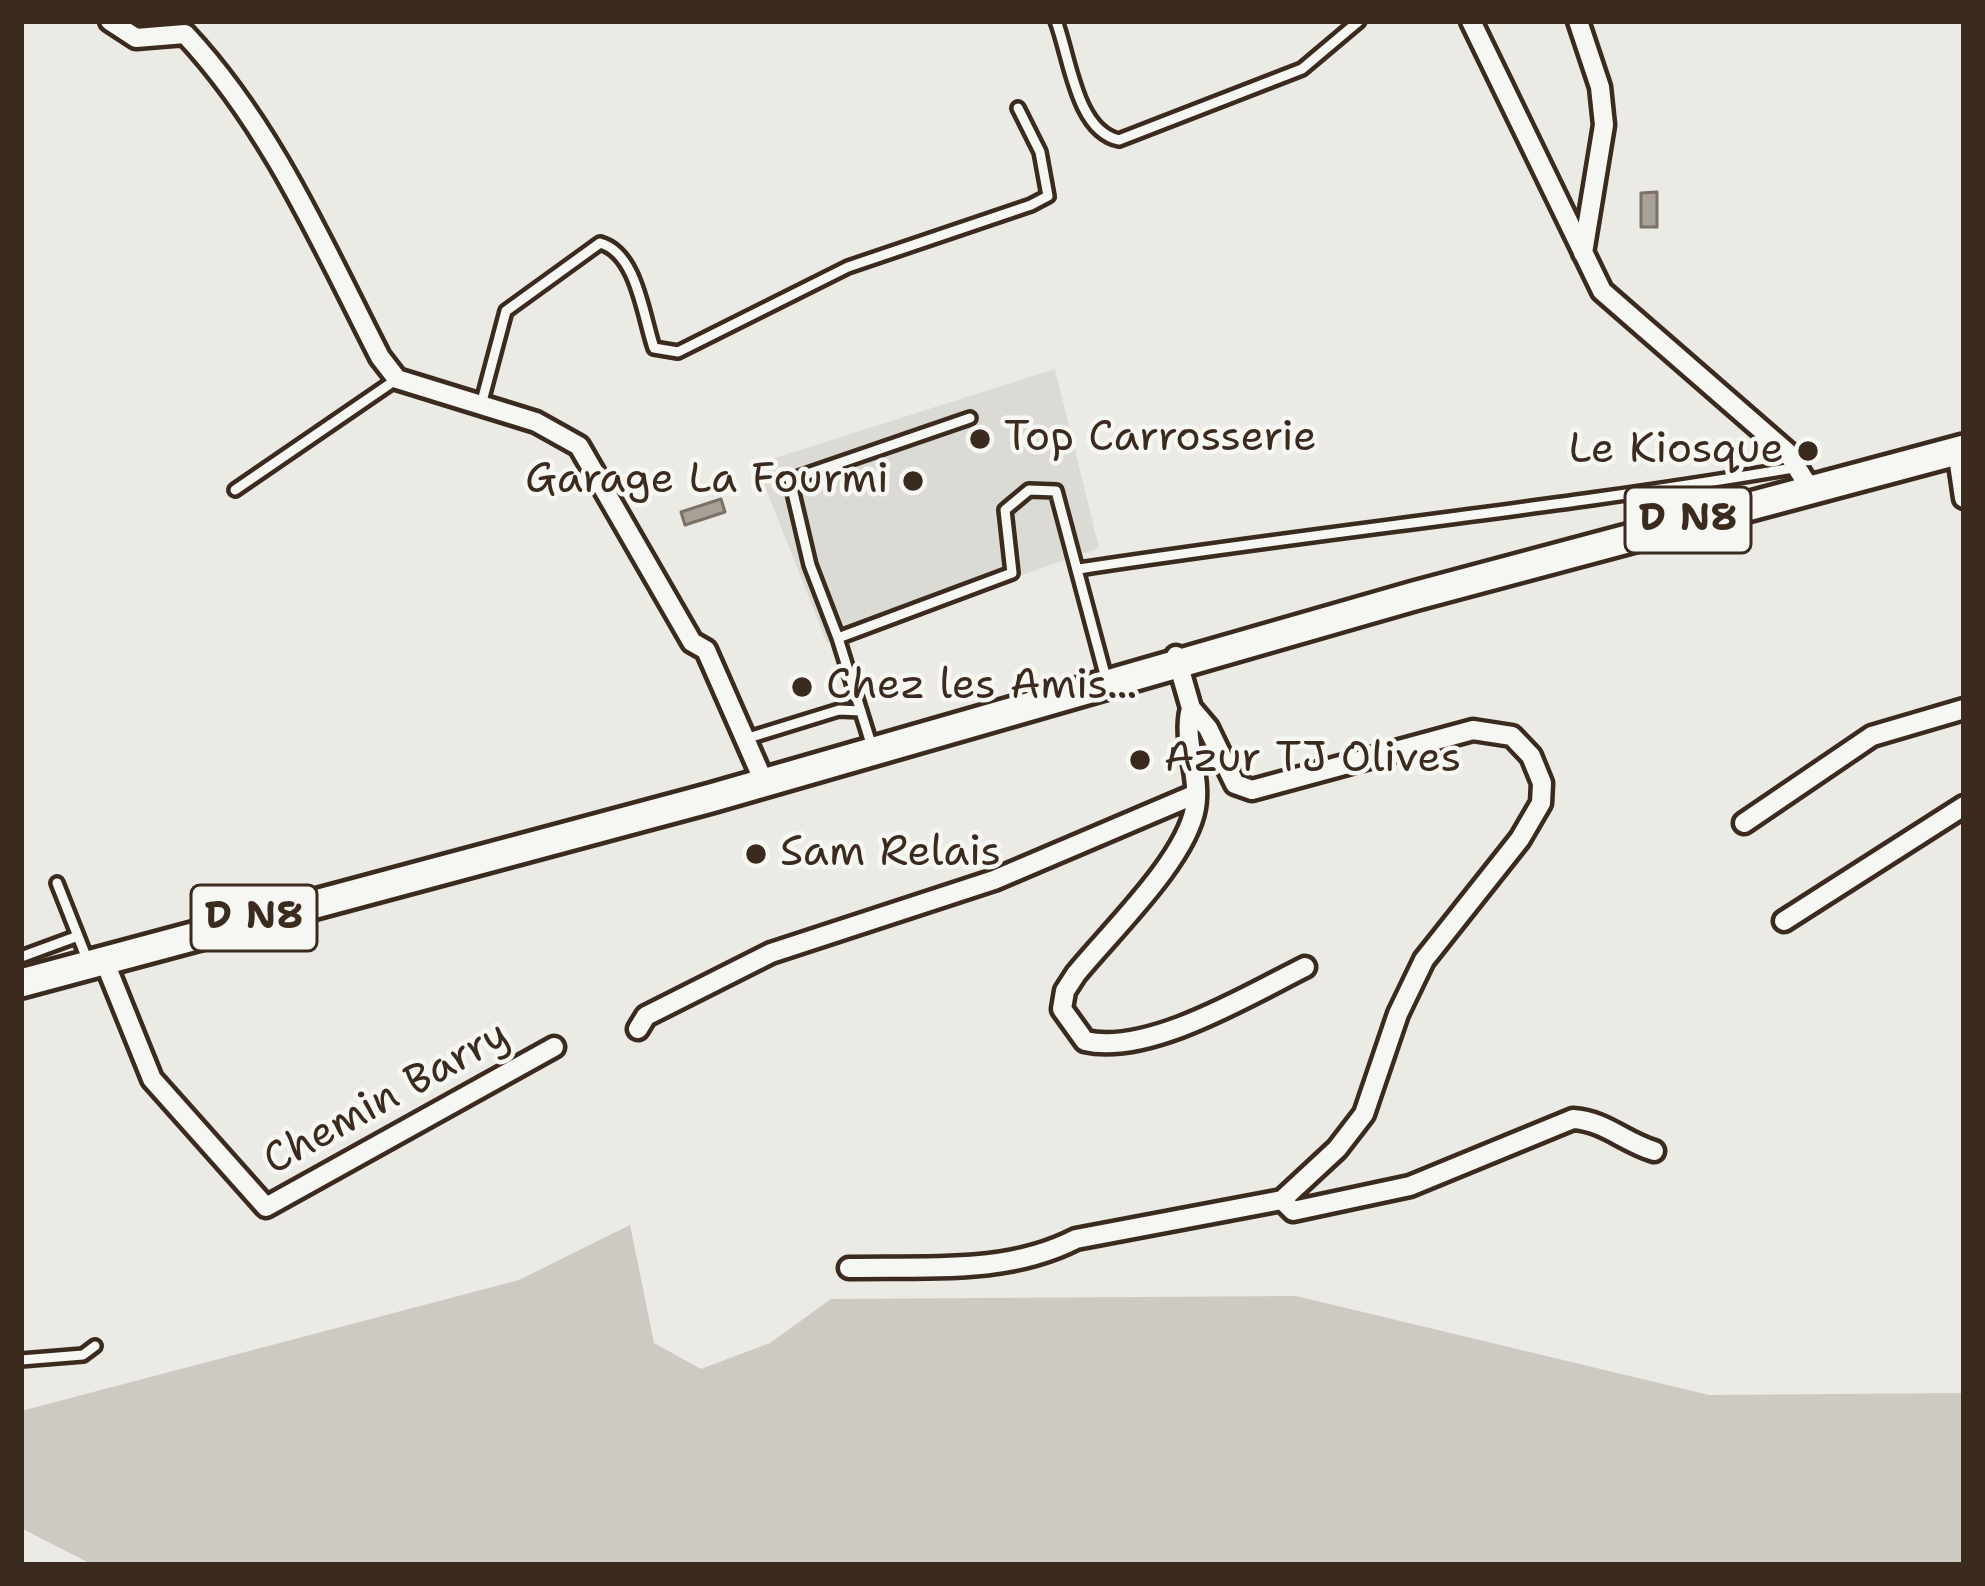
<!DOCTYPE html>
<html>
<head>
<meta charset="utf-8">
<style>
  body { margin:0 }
  #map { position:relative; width:1985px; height:1586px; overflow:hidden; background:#ebeae5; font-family:"Shantell Sans",sans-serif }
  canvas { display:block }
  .frame { position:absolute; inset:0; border:24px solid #3b2a1e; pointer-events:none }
</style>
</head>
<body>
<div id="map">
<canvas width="1985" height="1586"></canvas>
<div class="frame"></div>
</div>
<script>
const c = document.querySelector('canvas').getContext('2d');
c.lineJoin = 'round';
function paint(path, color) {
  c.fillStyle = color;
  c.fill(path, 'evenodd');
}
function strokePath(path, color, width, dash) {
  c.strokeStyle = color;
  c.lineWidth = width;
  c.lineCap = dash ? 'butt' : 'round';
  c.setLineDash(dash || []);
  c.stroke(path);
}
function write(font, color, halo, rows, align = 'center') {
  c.font = font + ' "Shantell Sans",sans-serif';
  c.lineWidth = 9;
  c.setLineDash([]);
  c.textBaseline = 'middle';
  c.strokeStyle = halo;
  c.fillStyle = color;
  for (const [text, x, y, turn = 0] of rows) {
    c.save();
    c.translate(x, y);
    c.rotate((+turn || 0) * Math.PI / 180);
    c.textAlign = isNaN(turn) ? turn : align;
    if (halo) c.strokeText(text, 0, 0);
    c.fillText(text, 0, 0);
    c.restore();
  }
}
const built = new Path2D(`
  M1055,369L1099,548L827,643L756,464Z`);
const green = new Path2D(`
  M630,1225L654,1343L701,1369L770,1343L831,1299L1296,1296L1709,1395L1964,1393V1565H93L21,1528V1411L519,1280Z`);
const water = new Path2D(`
  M1657,192V227H1641V193Z
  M721,499L725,512L685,525L681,512Z`);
const service = new Path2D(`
  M1056,21C1070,57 1076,131 1119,140L1302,69L1359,21
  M481,405L506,311L600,243C637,253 643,316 654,348L678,352L848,267L1031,205L1048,196L1040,152L1018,108
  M235,490L397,379
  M1079,569C1319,532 1560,508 1799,467
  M838,638L810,565L790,480L970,418
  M745,739L839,710L861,711
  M872,747L838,638L1012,573L1005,510L1029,490L1056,491L1107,682
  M57,883L87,959
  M21,957L78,936
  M21,1360L83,1355L95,1346`);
const minor = new Path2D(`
  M110,21L136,38L185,34C272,127 323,246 380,357L397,379L536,422L579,446L692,642L706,650L764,782
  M1471,21L1602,291L1787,452L1809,487
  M1578,21L1600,87L1604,125L1583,253
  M1957,450L1964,498
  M1191,708C1182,742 1201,773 1195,808C1186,860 1110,932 1076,974L1065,991L1062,1009L1085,1041C1148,1056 1249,995 1305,967
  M1744,823L1872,736L1964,709
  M1784,921L1964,806
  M104,960L152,1079L266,1207L554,1047
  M638,1029L646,1016L771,953L994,880L1196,794
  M1282,1200L1293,1211L1410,1186L1573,1119C1605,1121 1624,1142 1654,1151
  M849,1268C926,1266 1006,1275 1076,1239L1282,1200L1337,1149L1364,1114L1398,1014L1424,960L1520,839L1541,803L1542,783L1531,756L1512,736L1473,730L1252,790L1235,784L1208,728L1191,708L1176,656`);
const primary = new Path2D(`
  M21,983L711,798L1414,596L1964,449`);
const markers = [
  [980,439,12,"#3b2a1e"],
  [1808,451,12,"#3b2a1e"],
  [913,481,12,"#3b2a1e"],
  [802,687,12,"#3b2a1e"],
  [1140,760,12,"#3b2a1e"],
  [756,854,12,"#3b2a1e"]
];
const shields = [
  [1688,520,126],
  [254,918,126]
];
const shieldNames = [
  ["D N8",1688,520],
  ["D N8",254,918]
];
const poiNames = [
  ["Top Carrosserie",1004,439],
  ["Le Kiosque",1784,451,"right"],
  ["Garage La Fourmi",889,481,"right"],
  ["Chez les Amis...",826,687],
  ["Azur TJ Olives",1164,760],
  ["Sam Relais",780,854]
];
const streetNames = [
  ["Chemin Barry",387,1099,-29]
];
paint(built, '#dcdad4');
paint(green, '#cdcac4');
paint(water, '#a8a198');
strokePath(water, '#7c7167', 3);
strokePath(service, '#3b2a1e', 18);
strokePath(minor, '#3b2a1e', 27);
strokePath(primary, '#3b2a1e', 36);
strokePath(service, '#f6f6f2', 9);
strokePath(minor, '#f6f6f2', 18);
strokePath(primary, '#f6f6f2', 27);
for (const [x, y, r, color] of markers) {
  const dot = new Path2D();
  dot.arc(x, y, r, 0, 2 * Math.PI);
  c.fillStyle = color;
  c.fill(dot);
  strokePath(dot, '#f6f6f2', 4.5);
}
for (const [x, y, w] of shields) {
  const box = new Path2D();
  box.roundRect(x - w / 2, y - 33, w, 66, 9);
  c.fillStyle = '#f6f6f2';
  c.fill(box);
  strokePath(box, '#3b2a1e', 3);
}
write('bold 39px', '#3b2a1e', null, shieldNames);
write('42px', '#3b2a1e', '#f6f6f2', poiNames, 'left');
write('42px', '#3b2a1e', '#f6f6f2', streetNames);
</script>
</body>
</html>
